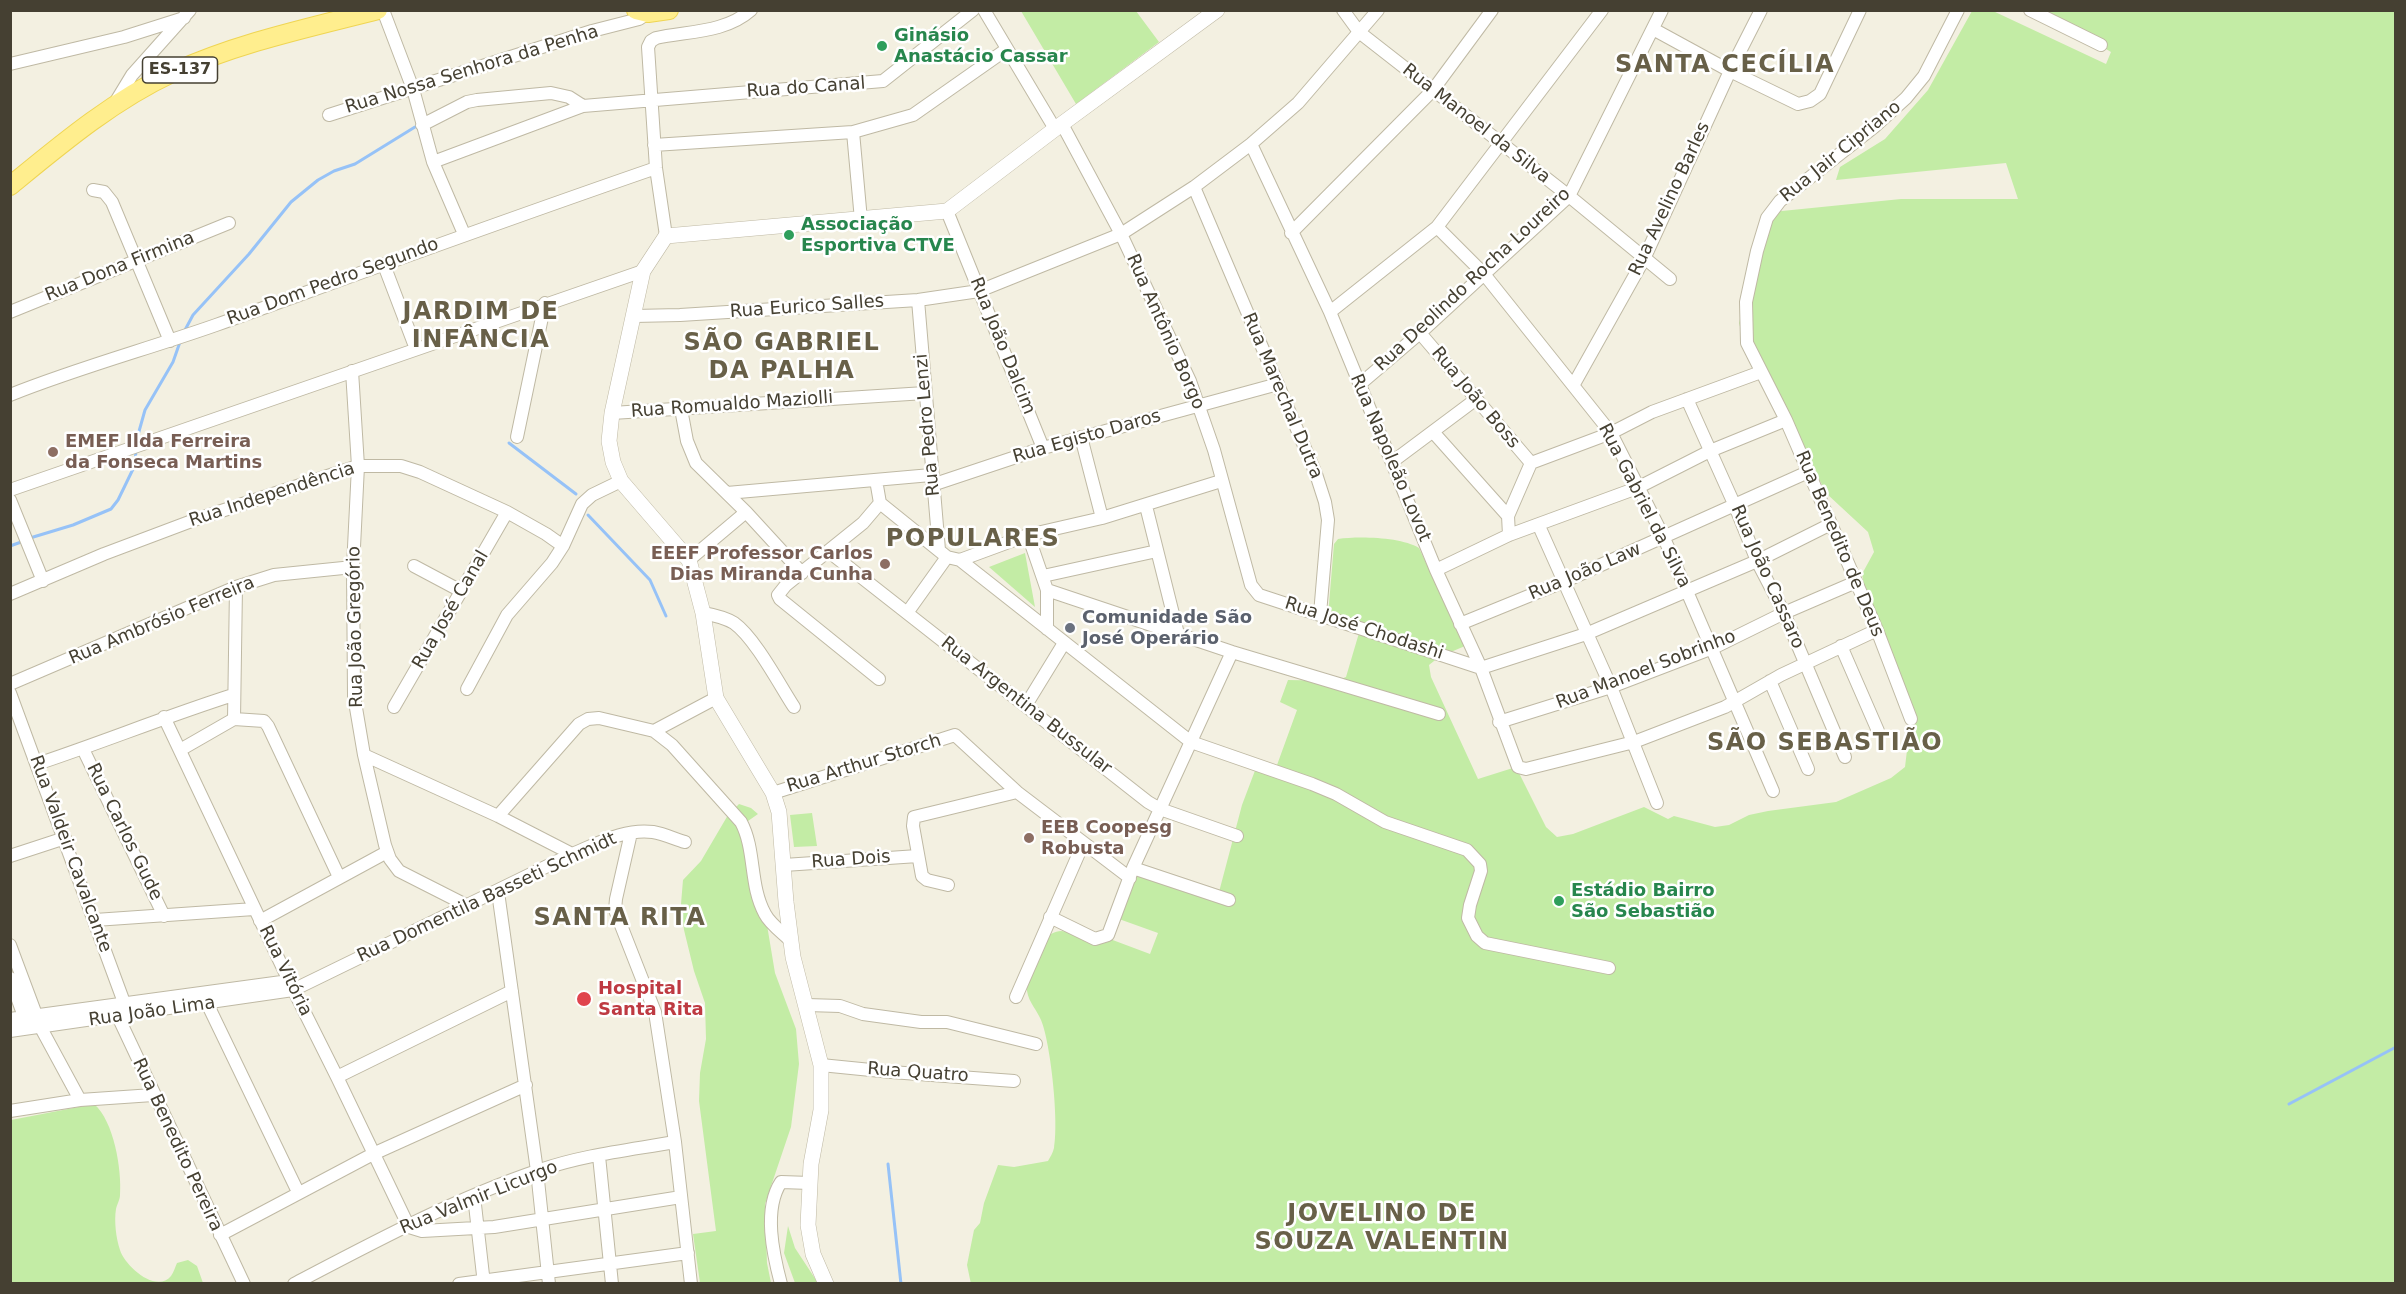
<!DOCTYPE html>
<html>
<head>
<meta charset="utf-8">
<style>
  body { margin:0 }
  #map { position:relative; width:2406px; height:1294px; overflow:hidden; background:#f3f0e1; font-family:"DejaVu Sans",sans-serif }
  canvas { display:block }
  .frame { position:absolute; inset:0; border:12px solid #454032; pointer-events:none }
</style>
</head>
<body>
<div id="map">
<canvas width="2406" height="1294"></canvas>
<div class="frame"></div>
</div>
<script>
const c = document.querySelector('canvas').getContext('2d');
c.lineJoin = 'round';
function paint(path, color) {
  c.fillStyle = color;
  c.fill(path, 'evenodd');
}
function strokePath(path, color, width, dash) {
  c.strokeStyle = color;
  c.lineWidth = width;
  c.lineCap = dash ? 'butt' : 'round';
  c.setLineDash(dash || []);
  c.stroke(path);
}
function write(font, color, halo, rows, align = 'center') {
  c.font = font + ' "DejaVu Sans",sans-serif';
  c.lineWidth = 5;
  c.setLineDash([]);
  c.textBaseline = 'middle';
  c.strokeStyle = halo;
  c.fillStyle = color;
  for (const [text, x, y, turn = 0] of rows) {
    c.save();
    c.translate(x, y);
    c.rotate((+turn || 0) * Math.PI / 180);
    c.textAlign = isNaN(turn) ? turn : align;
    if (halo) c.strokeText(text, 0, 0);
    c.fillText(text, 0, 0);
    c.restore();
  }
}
const green = new Path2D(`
  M1021,11H1136L1159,42L1076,104Z
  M1972,11H1993L2106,64L2111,52L2043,11H2395V1283L971,1284L967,1265L974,1230L980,1223L984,1203L998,1165L1014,1167L1048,1161C1050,1157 1053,1153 1054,1148C1059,1123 1051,1044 1041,1020C1037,1010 1029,1003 1027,991C1026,974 1037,954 1043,938C1049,935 1055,931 1061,931C1076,931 1097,953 1110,939L1150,954L1158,933L1119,919L1137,867L1219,892L1242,805L1259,760L1277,765L1297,710L1280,702L1288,680L1336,681L1346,677L1359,633L1328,616L1334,544L1338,539C1359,536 1401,537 1419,548L1465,646L1439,657L1429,665L1431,677L1478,779L1516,767L1546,827L1557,837L1573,834L1644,807L1668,819L1674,816L1715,827L1729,825L1749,815L1768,811L1836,802L1891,778L1905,767L1908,742L1914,723L1912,703L1865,591L1862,574L1874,552L1868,532L1827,494L1812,466L1810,457L1796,451L1747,352L1739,323L1752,272L1772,212L1901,199H2018L2006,163L1836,180L1840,167L1885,139L1928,90Z
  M1025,553L1035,607L989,567Z
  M739,804L751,808L758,814L748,821L746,826L754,847L775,973L796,1029L799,1064L791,1127L765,1204L767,1263L771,1283H700L693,1234L716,1231L699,1101L700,1073L706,1039L705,1003L694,971L684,930L681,904L683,880L701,861L728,815Z
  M812,813L817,846L794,847L790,815Z
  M94,1104C114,1121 122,1170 120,1195C120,1200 117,1204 116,1209C114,1221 116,1238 120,1250C125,1266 156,1294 171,1276C174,1272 175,1267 177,1263L188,1260L197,1266L203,1283L11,1284V1120Z
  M788,1226L795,1248L818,1283H795L784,1253Z`);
const stream = new Path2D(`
  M185,330L193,315L249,254L291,202L318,180L334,171L355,164L415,127
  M136,442L145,410L173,362L180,342
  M509,443L576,494
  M588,515L650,580L666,616
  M30,538L73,525L111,509L118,500L135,465L136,449
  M10,546L24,541
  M2289,1104L2396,1047
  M888,1164L901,1284`);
const minor = new Path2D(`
  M383,10L413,89L433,162L464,234
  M984,10L1055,129
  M1343,10L1359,32L1569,196L1670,279
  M2030,10L2101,45
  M1653,29L1730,71L1798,104L1810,101L1820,94L1860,10
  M10,64L124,37L184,18
  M115,103L132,75L190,10
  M329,115L592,31L639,19L648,13
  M1062,124L1121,234L1190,381L1214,450L1251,585L1259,595L1481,668L1586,634L1757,561L1831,524
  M422,125L467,102L477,100L551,93L569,97L583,106
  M853,132L861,220
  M1251,144L1330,312L1436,570L1481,668L1518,767L1526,769L1634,742L1725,707L1781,675L1877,630
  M654,145L853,132L913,115L1007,49
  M433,162L583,106L883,81L973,10
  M1194,187L1316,474L1325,502L1328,520L1320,614
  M93,190L104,192L112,202L170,341
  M947,211L1043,448
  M1437,227L1484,274L1611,433L1664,538L1773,791
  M1291,233L1433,90L1492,10
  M666,236L656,168L648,47L651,41L656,38C688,31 725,33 751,10
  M384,265L416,349
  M918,300L939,550
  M10,312L229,223
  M1330,312L1437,227L1602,10
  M634,316L680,315L918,300L979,291L1121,234L1194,187L1251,144L1298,103L1378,10
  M1420,333L1531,463
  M352,371L358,466L353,567L354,696L364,755L385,845L390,859L399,871L468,906
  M1574,384L1644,259L1730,71L1761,10
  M1359,385L1420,333L1569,196L1662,10
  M10,395C77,368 148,349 216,325C363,272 508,219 656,168
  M1687,399L1735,506L1757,561L1784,613L1845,757
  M681,409L687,441L696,463L746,512L802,573
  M612,413L925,393
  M1434,433L1508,516
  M517,437L545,303
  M1081,437L1102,518
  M1392,462L1475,400
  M876,480L880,503L863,523L786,585L778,595L780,599L879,679
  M932,485L1043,448L1278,384
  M10,490L643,271
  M727,493L931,475
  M10,500L43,581
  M880,503L947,557L960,560L1191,742L1312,784L1336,794L1385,822L1467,850L1480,864L1481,871L1470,905L1468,918L1477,936L1485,943L1609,968
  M1146,506L1178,634
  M1539,526L1611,687L1657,803
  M1028,535L1047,590V629
  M1509,535L1508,516L1531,463L1611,433L1652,412L1761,372
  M828,551L1148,802L1160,809L1237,836
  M689,560L746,512
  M960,560L1028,535L1102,518L1221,481
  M414,566L461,591
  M1436,570L1509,535L1637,488L1710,451L1786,420
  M1043,576L1157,551
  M236,587L234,719L264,721L268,726L339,877
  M1047,590L1232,652L1439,714
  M10,594L104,554L197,519L358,466H401L420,472L507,512L546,534L563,546
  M703,613C714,615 724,617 734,623C755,638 779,684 794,707
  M907,613L947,557
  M1460,624L1563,582L1808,472
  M1841,646L1878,731
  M1770,681L1808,769
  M10,684L236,587L274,575L353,567
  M467,689L507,615L552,563L563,546L582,504L592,495L621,481
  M10,693L129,1016
  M1026,705L1064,643
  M394,707L507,512
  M164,717L289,981L337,1077L409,1227L422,1231L494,1227L681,1197
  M1911,719L1877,630L1786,420L1747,343L1746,302L1757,251L1767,218L1780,201L1874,127L1906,98L1924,76L1958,10
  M1499,722L1611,687L1713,648L1784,613L1856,582
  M654,731L716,698
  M83,749L164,916
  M180,750L234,719
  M364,755L498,816L572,854
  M37,764C103,742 167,716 233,695
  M773,793L955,735L1017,792L1130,878
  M498,816L579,724L588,719L599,718L654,731L672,745L741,822C756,850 749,885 765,914C770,924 783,933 791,941
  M631,833L616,899L615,910L655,1012L675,1142L691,1284
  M10,856L65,838
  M784,865L918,856
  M1133,868L1229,900
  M948,885L927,880L922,876L913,826L914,817L1017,792
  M498,892L537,1171L549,1284
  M1050,917L1095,939L1108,935L1133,868L1232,652
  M95,920L254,909
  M260,921L387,852
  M10,945L41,1028L80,1100
  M10,978L26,1022
  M1016,997L1083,844
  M205,999L298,1192
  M807,1005L840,1006L863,1014L921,1022H947L1036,1044
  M113,1006L244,1284
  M10,1019L289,981
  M10,1031L293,990L572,854C597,844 625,828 653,832C664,834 675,839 685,842
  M821,1065L891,1072L1014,1081
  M337,1077L512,991
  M10,1111L80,1100L153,1095
  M599,1156L612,1284
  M474,1196L484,1284
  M220,1235L373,1154L526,1085
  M294,1284C374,1242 454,1199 540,1170C583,1155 630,1150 675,1142
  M459,1284L688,1253
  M781,1284C773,1254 763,1209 781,1182L810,1183`);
const tertiary = new Path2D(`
  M826,1284L813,1254L808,1225L811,1164L821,1110V1065L793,957L786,902L779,812L773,793L716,698L703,613L689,560L621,481L613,462L609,441L612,413L643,271L666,236L947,211L1055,129L1217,10`);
const primary = new Path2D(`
  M636,10L648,13L669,10
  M10,186C60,145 112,101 172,73C237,43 308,28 378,10`);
const markers = [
  [882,46,6,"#2e9e5b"],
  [789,235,6,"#2e9e5b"],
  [53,452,6,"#8d6e63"],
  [885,564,6,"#8d6e63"],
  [1070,628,6,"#6b7280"],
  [1029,838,6,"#8d6e63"],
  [1559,901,6,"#2e9e5b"],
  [584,999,8,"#e0444e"]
];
const shields = [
  [180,70,75]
];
const shieldNames = [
  ["ES-137",180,70]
];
const leisureNames = [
  ["Ginásio",894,36],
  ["Anastácio Cassar",894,57],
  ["Associação",801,225],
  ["Esportiva CTVE",801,246],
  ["Estádio Bairro",1571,891],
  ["São Sebastião",1571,912]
];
const streetNames = [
  ["Rua Nossa Senhora da Penha",472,70,-17],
  ["Rua do Canal",806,88,-4],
  ["Rua Manoel da Silva",1476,124,38],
  ["Rua Jair Cipriano",1841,152,-39],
  ["Rua Avelino Barles",1670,199,-65],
  ["Rua Dona Firmina",120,267,-22],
  ["Rua Deolindo Rocha Loureiro",1473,280,-43],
  ["Rua Dom Pedro Segundo",333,282,-20],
  ["Rua Eurico Salles",807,307,-4],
  ["Rua Antônio Borgo",1165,332,66],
  ["Rua João Dalcim",1002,346,68],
  ["Rua Marechal Dutra",1282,396,67],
  ["Rua João Boss",1475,398,50],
  ["Rua Romualdo Maziolli",732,405,-4],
  ["Rua Pedro Lenzi",928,425,-95],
  ["Rua Egisto Daros",1087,437,-16],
  ["Rua Napoleão Lovot",1390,458,67],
  ["Rua Independência",272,495,-18],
  ["Rua Gabriel da Silva",1644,506,63],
  ["Rua Benedito de Deus",1839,544,67],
  ["Rua João Law",1585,572,-23],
  ["Rua João Cassaro",1767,577,66],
  ["Rua José Canal",451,610,-60],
  ["Rua Ambrósio Ferreira",162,621,-23],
  ["Rua João Gregório",356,627,-91],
  ["Rua José Chodashi",1364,629,18],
  ["Rua Manoel Sobrinho",1646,670,-21],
  ["Rua Argentina Bussular",1026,706,38],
  ["Rua Arthur Storch",864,764,-17],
  ["Rua Carlos Gude",124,832,64],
  ["Rua Valdeir Cavalcante",70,854,70],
  ["Rua Dois",851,860,-4],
  ["Rua Domentila Basseti Schmidt",487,898,-25],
  ["Rua Vitória",285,971,64],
  ["Rua João Lima",152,1012,-8],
  ["Rua Quatro",918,1073,4],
  ["Rua Benedito Pereira",177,1145,65],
  ["Rua Valmir Licurgo",479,1198,-22]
];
const educationNames = [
  ["EMEF Ilda Ferreira",65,442],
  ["da Fonseca Martins",65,463],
  ["EEEF Professor Carlos",873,554,"right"],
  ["Dias Miranda Cunha",873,575,"right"],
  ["EEB Coopesg",1041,828],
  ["Robusta",1041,849]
];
const worshipNames = [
  ["Comunidade São",1082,618],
  ["José Operário",1082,639]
];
const healthNames = [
  ["Hospital",598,989],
  ["Santa Rita",598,1010]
];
const districtNames = [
  ["SANTA CECÍLIA",1725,66],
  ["JARDIM DE",481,313],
  ["INFÂNCIA",481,341],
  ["SÃO GABRIEL",782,344],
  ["DA PALHA",782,372],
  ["POPULARES",973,540],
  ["SÃO SEBASTIÃO",1825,744],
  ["SANTA RITA",620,919],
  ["JOVELINO DE",1382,1215],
  ["SOUZA VALENTIN",1382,1243]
];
paint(green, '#c3eca5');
strokePath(stream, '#96c2f7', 3);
strokePath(minor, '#bfb9a4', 14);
strokePath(tertiary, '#bfb9a4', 16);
strokePath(primary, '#efd553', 20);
strokePath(minor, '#fff', 12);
strokePath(tertiary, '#fff', 15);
strokePath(primary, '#ffee8e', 18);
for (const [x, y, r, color] of markers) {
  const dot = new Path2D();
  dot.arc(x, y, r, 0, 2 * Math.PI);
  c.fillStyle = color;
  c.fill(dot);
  strokePath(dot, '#fff', 2);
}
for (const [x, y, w] of shields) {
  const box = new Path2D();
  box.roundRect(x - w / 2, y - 13, w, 26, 4.5);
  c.fillStyle = '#fff';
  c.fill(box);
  strokePath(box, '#454032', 1.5);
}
write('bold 16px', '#454032', null, shieldNames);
write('bold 18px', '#27864d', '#fff', leisureNames, 'left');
write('18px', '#454032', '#fff', streetNames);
write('bold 18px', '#785e54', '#fff', educationNames, 'left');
write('bold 18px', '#5b616d', '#fff', worshipNames, 'left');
write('bold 18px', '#be3a42', '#fff', healthNames, 'left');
c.letterSpacing = '1.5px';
write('bold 24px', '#686048', '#fff', districtNames);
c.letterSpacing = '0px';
</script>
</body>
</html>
